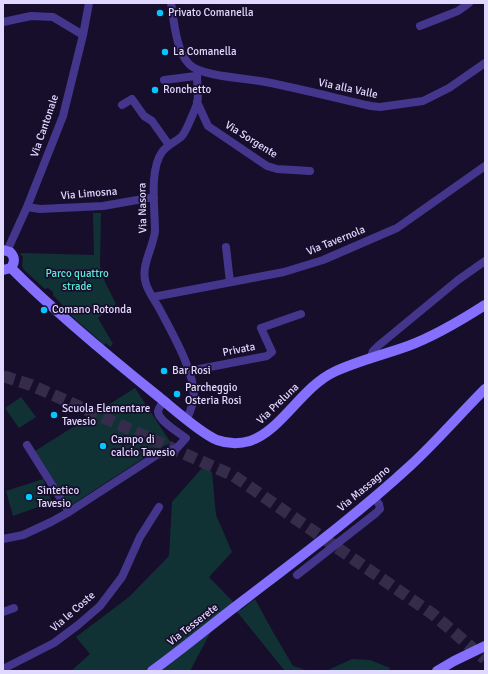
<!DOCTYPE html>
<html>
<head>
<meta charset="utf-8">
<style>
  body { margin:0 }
  #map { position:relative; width:488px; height:674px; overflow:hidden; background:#170e2b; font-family:Signika,sans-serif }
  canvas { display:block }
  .frame { position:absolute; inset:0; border:4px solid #e1d8ff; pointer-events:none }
</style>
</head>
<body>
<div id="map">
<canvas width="488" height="674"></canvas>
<div class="frame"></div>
</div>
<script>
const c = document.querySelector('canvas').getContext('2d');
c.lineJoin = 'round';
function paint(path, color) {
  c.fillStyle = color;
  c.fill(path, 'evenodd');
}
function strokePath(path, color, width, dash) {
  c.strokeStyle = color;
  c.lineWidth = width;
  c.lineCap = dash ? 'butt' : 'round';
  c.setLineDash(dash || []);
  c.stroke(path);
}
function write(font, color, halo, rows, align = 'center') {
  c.font = font + ' Signika,sans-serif';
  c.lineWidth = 3.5;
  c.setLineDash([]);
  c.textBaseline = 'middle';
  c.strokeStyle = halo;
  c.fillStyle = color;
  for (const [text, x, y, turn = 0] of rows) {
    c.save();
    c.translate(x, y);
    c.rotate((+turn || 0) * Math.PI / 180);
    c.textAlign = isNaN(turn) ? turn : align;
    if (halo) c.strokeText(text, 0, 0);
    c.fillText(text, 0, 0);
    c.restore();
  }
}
const green = new Path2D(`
  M93,213H101L100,266L105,282L116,304L98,318L113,344L110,347L106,343L104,345C95,336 86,329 77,321C68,313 61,303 53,295V292L48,288L45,289L24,270L22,266L23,257L20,254L22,253L94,255Z
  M135,388L171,443L156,450L70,506L35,451Z
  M21,397L36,417L19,428L5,408Z
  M203,467L212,472L216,515L232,552L209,577C220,588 230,599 241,610L255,599L273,632L293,666L309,671H285L238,613L230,611L216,622L190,671H71L90,654L76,637L129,597L169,556L172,502Z
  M43,479L52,502L13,516L6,491Z
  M352,659L370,660L390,668L389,671H326Z`);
const highwayTunnel = new Path2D(`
  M3,376L31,385L234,476L434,615L485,659`);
const street = new Path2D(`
  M171,3C174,21 176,51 189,64C201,77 248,78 266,82C301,89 336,98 371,106L380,107L423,101L449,88L485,63
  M3,22L31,16L53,17L83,35
  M420,26L458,11L469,3
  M164,80L196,76
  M197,102L208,126L267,166L277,169L310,171
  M122,105L132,99L144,116L152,121L169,145
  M27,207L40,209L103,206L154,197
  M226,247L230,282
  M7,251L27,207L63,116L83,35L89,3
  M153,297L284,272L323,260L397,228L485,166
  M370,359L373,351L378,346L458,280L485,261
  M189,371L267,356L272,352L261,328L301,314
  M187,419C190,412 193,404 194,396C194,370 171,331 159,308C155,301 149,293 146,284C140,266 153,249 155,231C155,209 149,170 162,152C167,145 175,142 181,137C186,133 194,111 197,104C200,92 195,81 198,70
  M27,445L69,512
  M3,539L23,535L51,522L69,512L157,455L177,448L186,438C179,433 159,421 158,412C158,408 162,404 164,401
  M297,575L376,513L380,509L379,504L374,498
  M3,612L14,608
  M3,669L54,643L78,625L100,606L122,577L140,537L159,507`);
const secondary = new Path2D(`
  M3,250L10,252C15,257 15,262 11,268L3,270
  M11,268C57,314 108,356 159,397C174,409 200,433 217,440C228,444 240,444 250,441C281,431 302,387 334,372C357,361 383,355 408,346C435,336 460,321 485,305
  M152,671C185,647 216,621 248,597C304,554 360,512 411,465C437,441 460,414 485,389
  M437,671L454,661L485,646`);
const markers = [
  [160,13,4,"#04c7ff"],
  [165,52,4,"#04c7ff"],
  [155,90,4,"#04c7ff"],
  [44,310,4,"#04c7ff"],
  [164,371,4,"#04c7ff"],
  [177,394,4,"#04c7ff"],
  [54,415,4,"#04c7ff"],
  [103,446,4,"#04c7ff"],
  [29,497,4,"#04c7ff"]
];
const poiNames = [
  ["Privato Comanella",168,13],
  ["La Comanella",173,52],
  ["Ronchetto",163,90],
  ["Comano Rotonda",52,310],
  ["Bar Rosi",172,371],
  ["Parcheggio",185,388],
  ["Osteria Rosi",185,401],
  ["Scuola Elementare",62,409],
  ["Tavesio",62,422],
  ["Campo di",111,440],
  ["calcio Tavesio",111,453],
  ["Sintetico",37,491],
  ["Tavesio",37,504]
];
const streetNames = [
  ["Via alla Valle",348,89,12],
  ["Via Cantonale",45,126,-71],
  ["Via Sorgente",251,140,32],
  ["Via Limosna",89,194,-5],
  ["Via Nasora",143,208,-91],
  ["Via Tavernola",336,241,-22],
  ["Privata",239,350,-11],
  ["Via Preluna",278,404,-44],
  ["Via Massagno",364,489,-40],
  ["Via le Coste",73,612,-41],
  ["Via Tesserete",193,625,-38]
];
const parkNames = [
  ["Parco quattro",77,274],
  ["strade",77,287]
];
paint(green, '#113235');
strokePath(highwayTunnel, '#352c4b', 12, [12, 6]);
strokePath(street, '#44368d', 8);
strokePath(secondary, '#846fff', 10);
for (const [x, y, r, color] of markers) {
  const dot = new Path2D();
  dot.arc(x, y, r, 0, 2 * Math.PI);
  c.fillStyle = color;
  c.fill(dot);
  strokePath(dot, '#170e2b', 1.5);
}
write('11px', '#e1d8ff', '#170e2b', poiNames, 'left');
write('11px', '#e1d8ff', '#170e2b', streetNames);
write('11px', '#59ead8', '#170e2b', parkNames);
</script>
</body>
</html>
